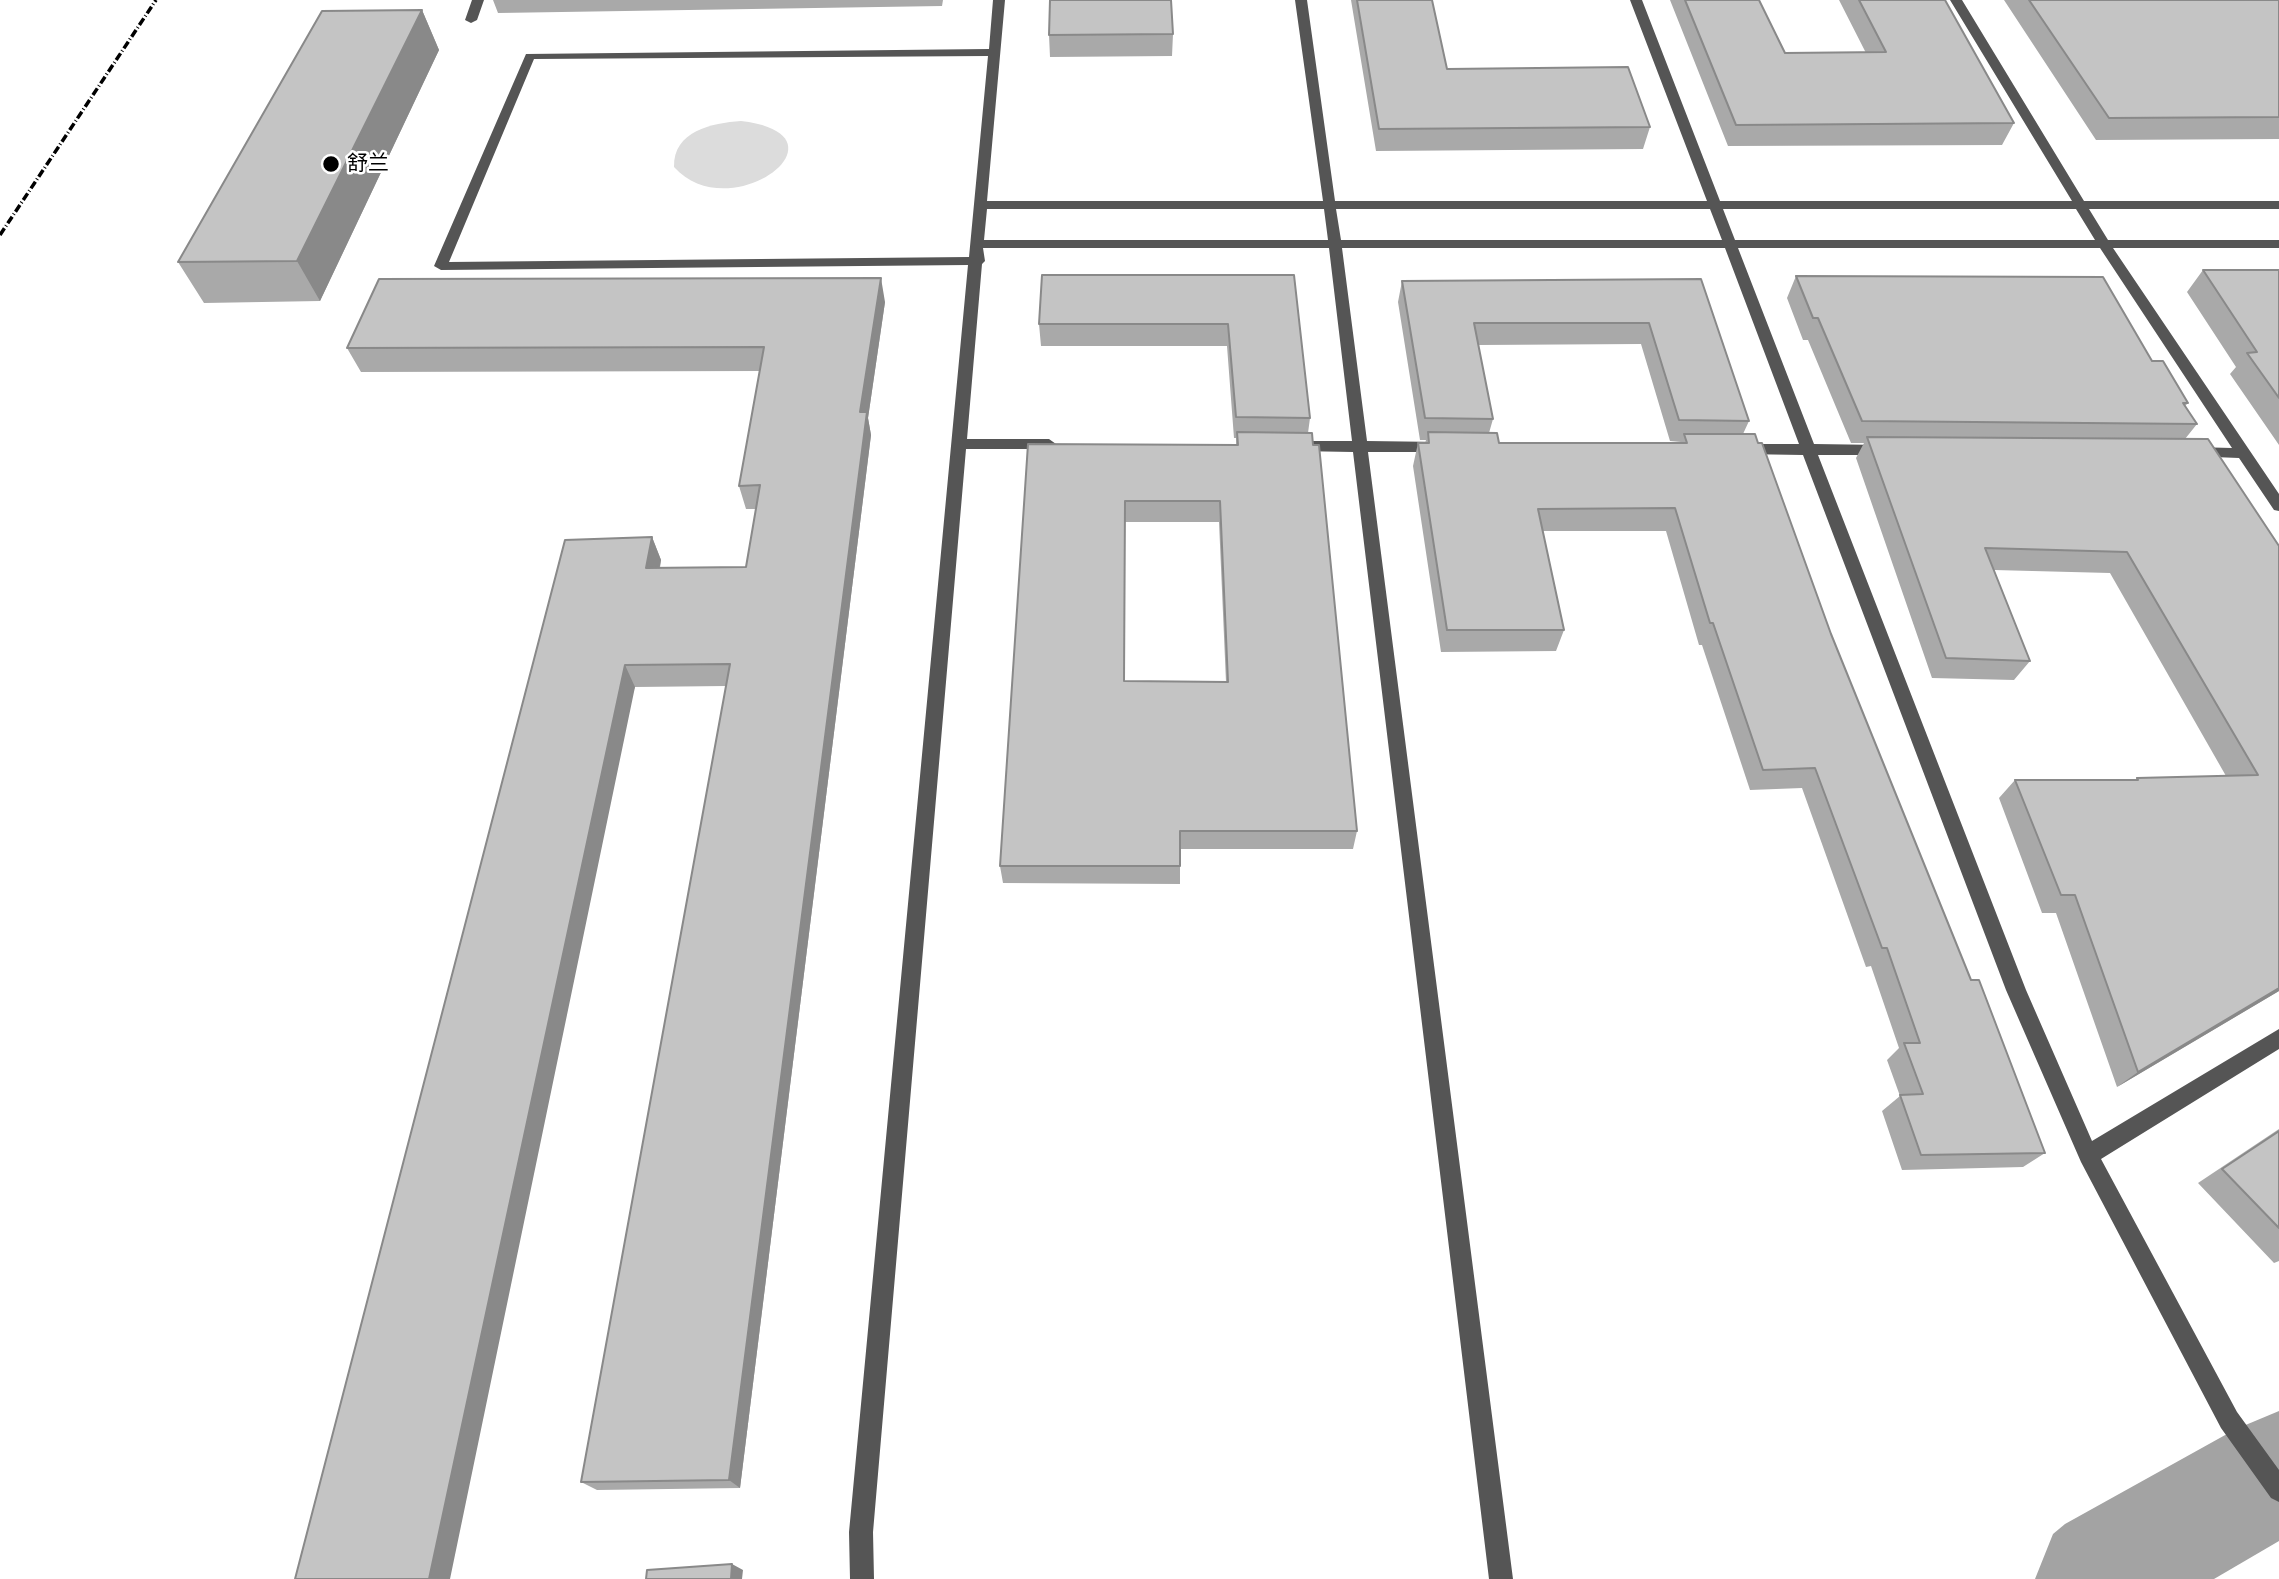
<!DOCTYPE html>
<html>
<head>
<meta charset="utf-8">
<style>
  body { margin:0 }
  canvas { display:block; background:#fff }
</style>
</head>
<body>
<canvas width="2279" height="1579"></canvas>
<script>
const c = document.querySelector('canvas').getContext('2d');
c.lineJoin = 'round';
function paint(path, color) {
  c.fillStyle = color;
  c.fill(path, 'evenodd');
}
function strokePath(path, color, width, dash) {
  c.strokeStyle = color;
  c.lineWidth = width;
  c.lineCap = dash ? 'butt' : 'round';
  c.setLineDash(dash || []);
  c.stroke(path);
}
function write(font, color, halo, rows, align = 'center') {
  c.font = font + ' "Alegreya Sans","Noto Sans SC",sans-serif';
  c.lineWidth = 5;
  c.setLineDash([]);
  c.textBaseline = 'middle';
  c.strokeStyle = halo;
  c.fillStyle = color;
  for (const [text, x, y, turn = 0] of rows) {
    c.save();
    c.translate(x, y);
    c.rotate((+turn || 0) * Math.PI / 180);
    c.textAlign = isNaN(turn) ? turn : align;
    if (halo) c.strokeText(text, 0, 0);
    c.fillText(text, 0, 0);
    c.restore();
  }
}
const green = new Path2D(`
  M741,121C857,135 730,230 674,167C673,131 712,123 741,121Z`);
const river = new Path2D(`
  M2279,1411V1541L2214,1579H2035L2053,1534L2065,1524L2236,1429Z`);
const minor = new Path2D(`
  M472,0H484L477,20L471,23L465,20Z
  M993,0H1005L987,201H1323L1295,0H1307L1335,201H1707L1630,0H1642L1720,201H2072L1950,0H1962L2084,201H2279V209H2089L2108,240H2279V248H2113L2279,494V511L2274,510L2239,458L2188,456L2186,452L2193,447L2232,448L2100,248H1738L1814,444L1882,445L1889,450L1882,455H1818L2026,990L2092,1141L2279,1029V1049L2101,1159L2237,1412L2279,1470V1502L2271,1498L2221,1428L2081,1162L2006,990L1803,455L1742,454L1735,449L1742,444H1799L1725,248H1342L1367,441L1441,442L1448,447L1441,452H1368L1513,1579H1489L1353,452L1297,451L1290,446L1297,441H1352L1329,248H983L985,261L982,264L967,439H1049L1056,444L1049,449H966L873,1532L874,1579H850L849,1532L968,265L441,270L434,266L526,54L989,49ZM988,56L969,257L449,262L534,59ZM987,209H1324L1328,240H984ZM1336,209H1710L1722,240H1341ZM1723,209H2076L2095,240H1735Z`);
const rail = new Path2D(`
  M0,235L156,0`);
const wall = new Path2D(`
  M493,0H943L942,6L498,13Z
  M1351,0H1432L1447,69L1650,127L1643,149L1376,151Z
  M1670,0H1759L1785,53H1866L1839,0H1945L2014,123L2002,145L1728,146Z
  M2004,0H2279V139L2096,140Z
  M422,10L439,50L320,301L204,303L178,262Z
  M1173,34L1172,56L1050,57L1049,35Z
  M2203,270H2279V445L2230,374L2236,367L2187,292Z
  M1294,275L1310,418L1308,433L1357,831L1353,849H1180V884L1003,883L1000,866L1028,444L1236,445V438H1234L1227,346H1041L1039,324ZM1125,522H1219L1226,682L1124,681Z
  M1796,276L2152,361L2188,403L2185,406L2197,424L2185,439L2279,546V991L2117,1087L2056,913H2042L1999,798L2015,780H2135L2137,778L2226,776L2110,573L1994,570L2030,661L2014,680L1932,678L1856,458L1864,443H1851L1808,340H1803L1787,298Z
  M1701,279L1749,421L1743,434L1831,634L1971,980L2045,1153L2023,1167L1902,1170L1882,1111L1900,1096L1887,1060L1899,1048L1871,966L1866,967L1802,788L1750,790L1702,645H1699L1666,531H1543L1564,630L1556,651L1441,652L1413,466L1418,443H1425L1426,440H1420L1398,302L1402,281ZM1641,344L1670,441L1681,442L1680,443H1499L1489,433L1493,419L1478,345Z
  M885,302L868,418L871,435L740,1488L597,1490L581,1482L726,686L635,687L295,1579L652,537L661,560L660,568L746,567L756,509H746L739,486L760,371L361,372L347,348Z
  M2279,1129V1261L2274,1263L2198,1183Z`);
const shadedWall = new Path2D(`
  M422,10L439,50L320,301L297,261Z
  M881,278L885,302L868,418L871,435L740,1488L729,1480L860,412Z
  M652,537L661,560L655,591L646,568Z
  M625,665L635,687L450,1579H429Z
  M2279,988V991L2117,1087L2138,1072Z
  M732,1564L743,1570L742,1579H731Z`);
const building = new Path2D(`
  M1050,0H1171L1173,34L1049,35Z
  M1357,0H1432L1447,69L1628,67L1650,127L1379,129Z
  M1685,0H1759L1785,53L1886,52L1859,0H1945L2014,123L1736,125Z
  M2029,0H2279V117L2109,118Z
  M422,10L297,261L178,262L322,11Z
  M2203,270H2279V398L2247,353L2257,352Z
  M1042,275H1294L1310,418L1236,417L1228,324H1039Z
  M1796,276L2103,277L2152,361H2163L2188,403H2183L2197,424L1862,421L1818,318H1813Z
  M881,278L860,412H867L729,1480L581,1482L730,664L625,665L429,1579H295L565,540L652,537L646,568L746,567L760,485L739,486L764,347L347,348L379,279Z
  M1701,279L1749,421L1679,420L1649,323H1474L1493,419L1425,418L1402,281Z
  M1237,432L1312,433L1313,445H1319L1357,831H1180V866H1000L1028,444L1238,445ZM1125,501H1220L1228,682L1124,681Z
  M1428,432L1497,433L1499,443H1687L1684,434H1755L1758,443H1762L1831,634L1971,980H1979L2045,1153L1921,1155L1900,1095L1923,1094L1904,1043H1920L1887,948H1882L1815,768L1763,770L1713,623H1710L1675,508L1538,509L1564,630H1447L1418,443H1429Z
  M1867,437L2208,439L2279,546V988L2138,1072L2075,895H2061L2015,780H2138L2137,778L2258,775L2127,552L1985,548L2030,661L1946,658Z
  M2279,1131V1228L2222,1169Z
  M732,1564L731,1579H646L647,1570Z`);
const markers = [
  [331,164,9,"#000"]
];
const farPoinames = [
  ["舒兰",347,164]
];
paint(green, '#dcdcdc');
paint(river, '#a3a3a3');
paint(minor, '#555');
strokePath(rail, '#000', 3.5, [8, 2.5, 1, 2.5]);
paint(wall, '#a9a9a9');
paint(shadedWall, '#898989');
paint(building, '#c4c4c4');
strokePath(building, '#898989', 2);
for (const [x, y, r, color] of markers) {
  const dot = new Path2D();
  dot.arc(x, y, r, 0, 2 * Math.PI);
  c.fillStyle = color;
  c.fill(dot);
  strokePath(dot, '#fff', 2.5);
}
write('21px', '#000', '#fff', farPoinames, 'left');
</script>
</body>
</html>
